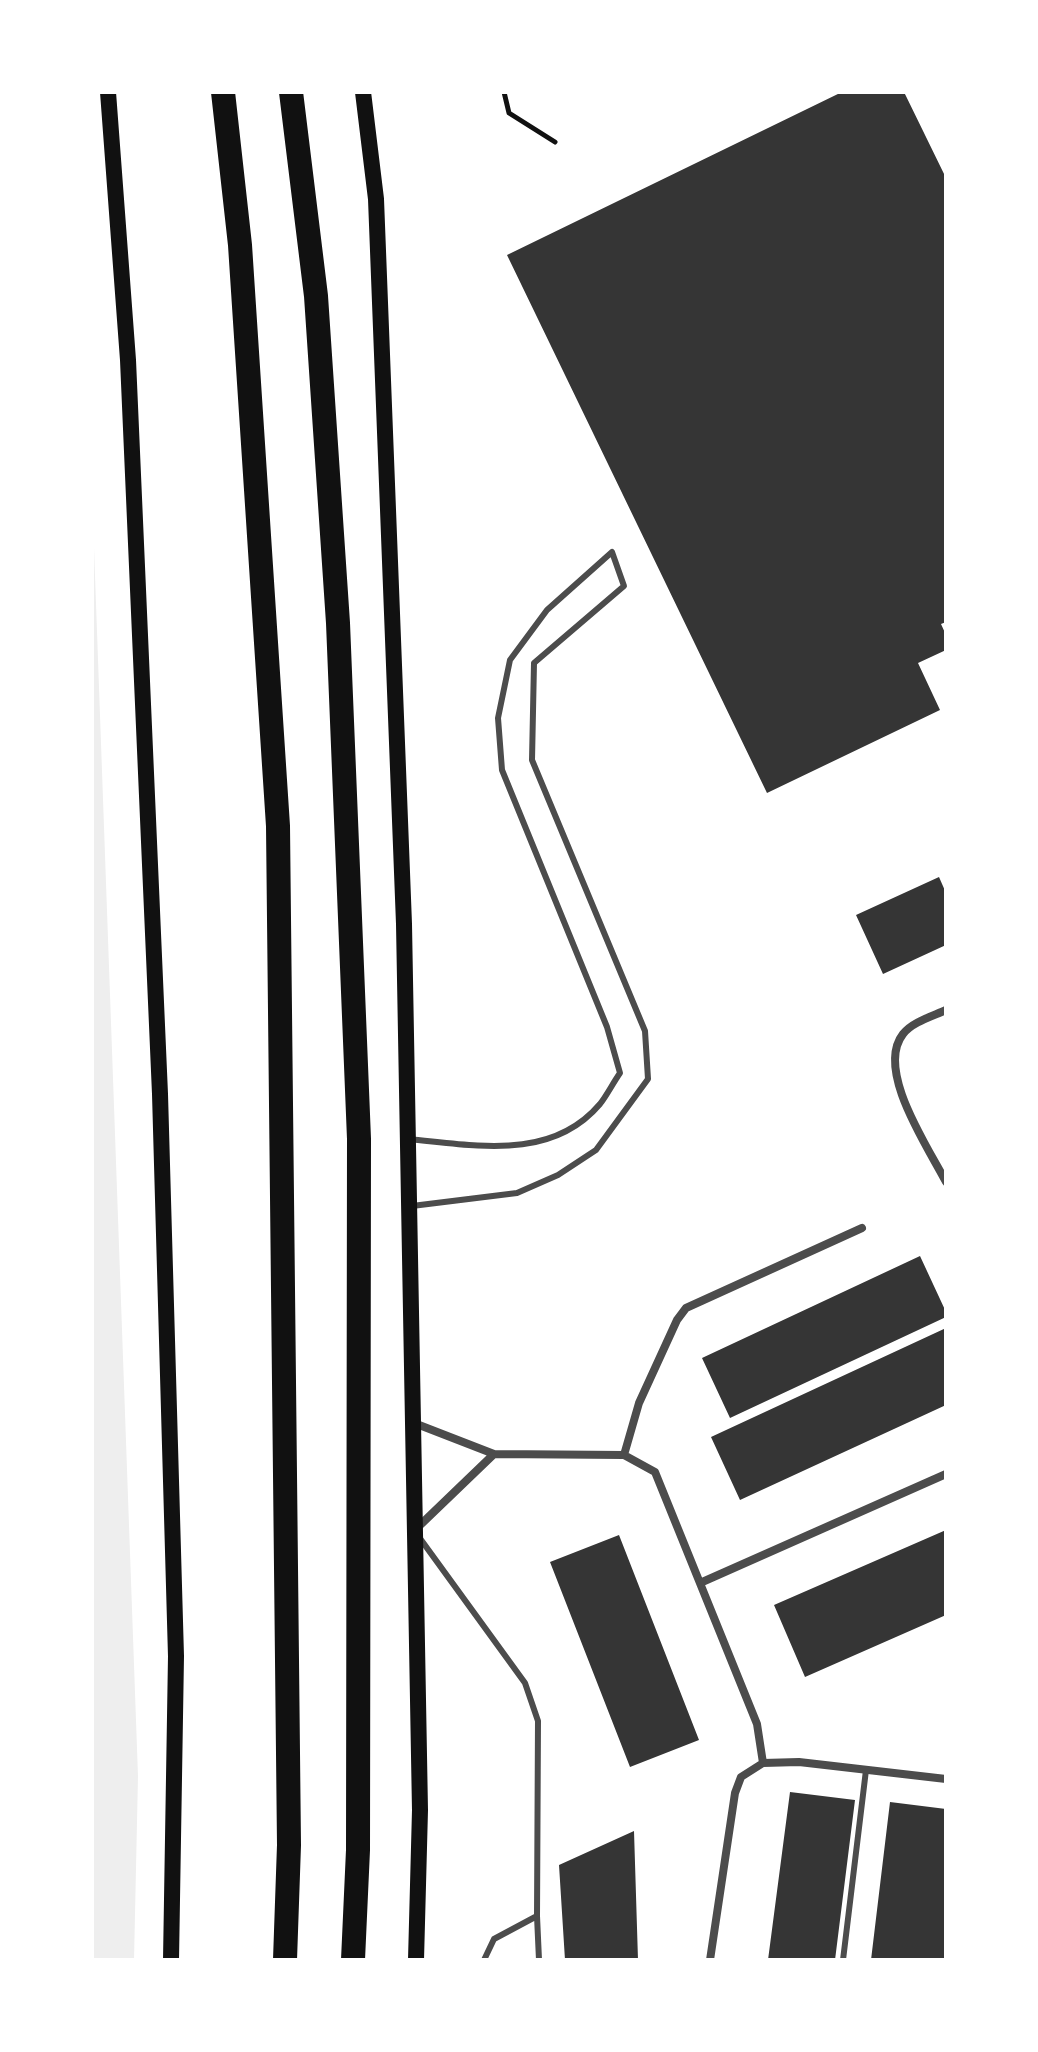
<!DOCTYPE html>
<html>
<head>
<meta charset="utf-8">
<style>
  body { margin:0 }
  #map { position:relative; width:1038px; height:2052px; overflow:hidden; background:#fff; font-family:Roboto,sans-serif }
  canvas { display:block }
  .frame { position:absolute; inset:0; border:94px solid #fff; pointer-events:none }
</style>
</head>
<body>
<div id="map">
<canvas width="1038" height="2052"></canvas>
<div class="frame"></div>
</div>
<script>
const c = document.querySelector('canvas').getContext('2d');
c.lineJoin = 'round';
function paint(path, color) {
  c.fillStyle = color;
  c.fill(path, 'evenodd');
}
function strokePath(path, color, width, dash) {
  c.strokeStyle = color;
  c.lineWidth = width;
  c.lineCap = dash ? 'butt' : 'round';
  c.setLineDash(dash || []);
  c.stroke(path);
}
const green = new Path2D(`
  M92,492L138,1776L134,1960H92Z`);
const building = new Path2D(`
  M842,92H904L946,178V622L941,624L946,635V650L918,663L940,710L767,793L507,255Z
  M939,877L946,893V945L883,974L856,915Z
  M920,1256L946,1312V1317L730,1418L702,1358Z
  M946,1328V1405L740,1500L711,1437Z
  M946,1530V1615L805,1677L774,1605Z
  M619,1535L699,1740L630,1767L550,1562Z
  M790,1792L855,1800L835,1960H768Z
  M890,1802L946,1809V1960H871Z
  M634,1831L638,1960H565L559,1865Z`);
const path = new Path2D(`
  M504,92L509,113L555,142`);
const service = new Path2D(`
  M408,1139C474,1145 551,1162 600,1104C607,1095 613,1083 620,1073L607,1027L502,770L498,718L510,660L547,610L612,552L624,586L534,663L532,760L645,1031L648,1079L596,1150L558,1175L517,1193L412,1206
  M419,1537L525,1683L538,1721L537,1916L494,1939L484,1960
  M537,1916L539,1960
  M843,1960L866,1770`);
const minor = new Path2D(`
  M946,1010C933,1016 912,1022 903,1034C875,1070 928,1147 946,1182
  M414,1423L494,1454L416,1529
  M494,1454L624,1455L655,1472L757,1724L763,1763L741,1777L735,1793L710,1960
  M624,1455L639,1403L677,1320L686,1308L862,1228
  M700,1583L946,1474
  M763,1763L799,1762L946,1779`);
const secondary = new Path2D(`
  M108,92L128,360L160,1094L176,1656L171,1960
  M363,92L376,199L404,924L420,1810L416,1960`);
const motorway = new Path2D(`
  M223,92L240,245L278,826L289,1845L285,1960
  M291,92L316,296L338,623L359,1139L358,1850L353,1960`);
paint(green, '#eee');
paint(building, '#353535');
strokePath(path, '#111', 5);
strokePath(service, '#4c4c4c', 6);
strokePath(minor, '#4c4c4c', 8);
strokePath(secondary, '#111', 16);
strokePath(motorway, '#111', 24);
</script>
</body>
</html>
